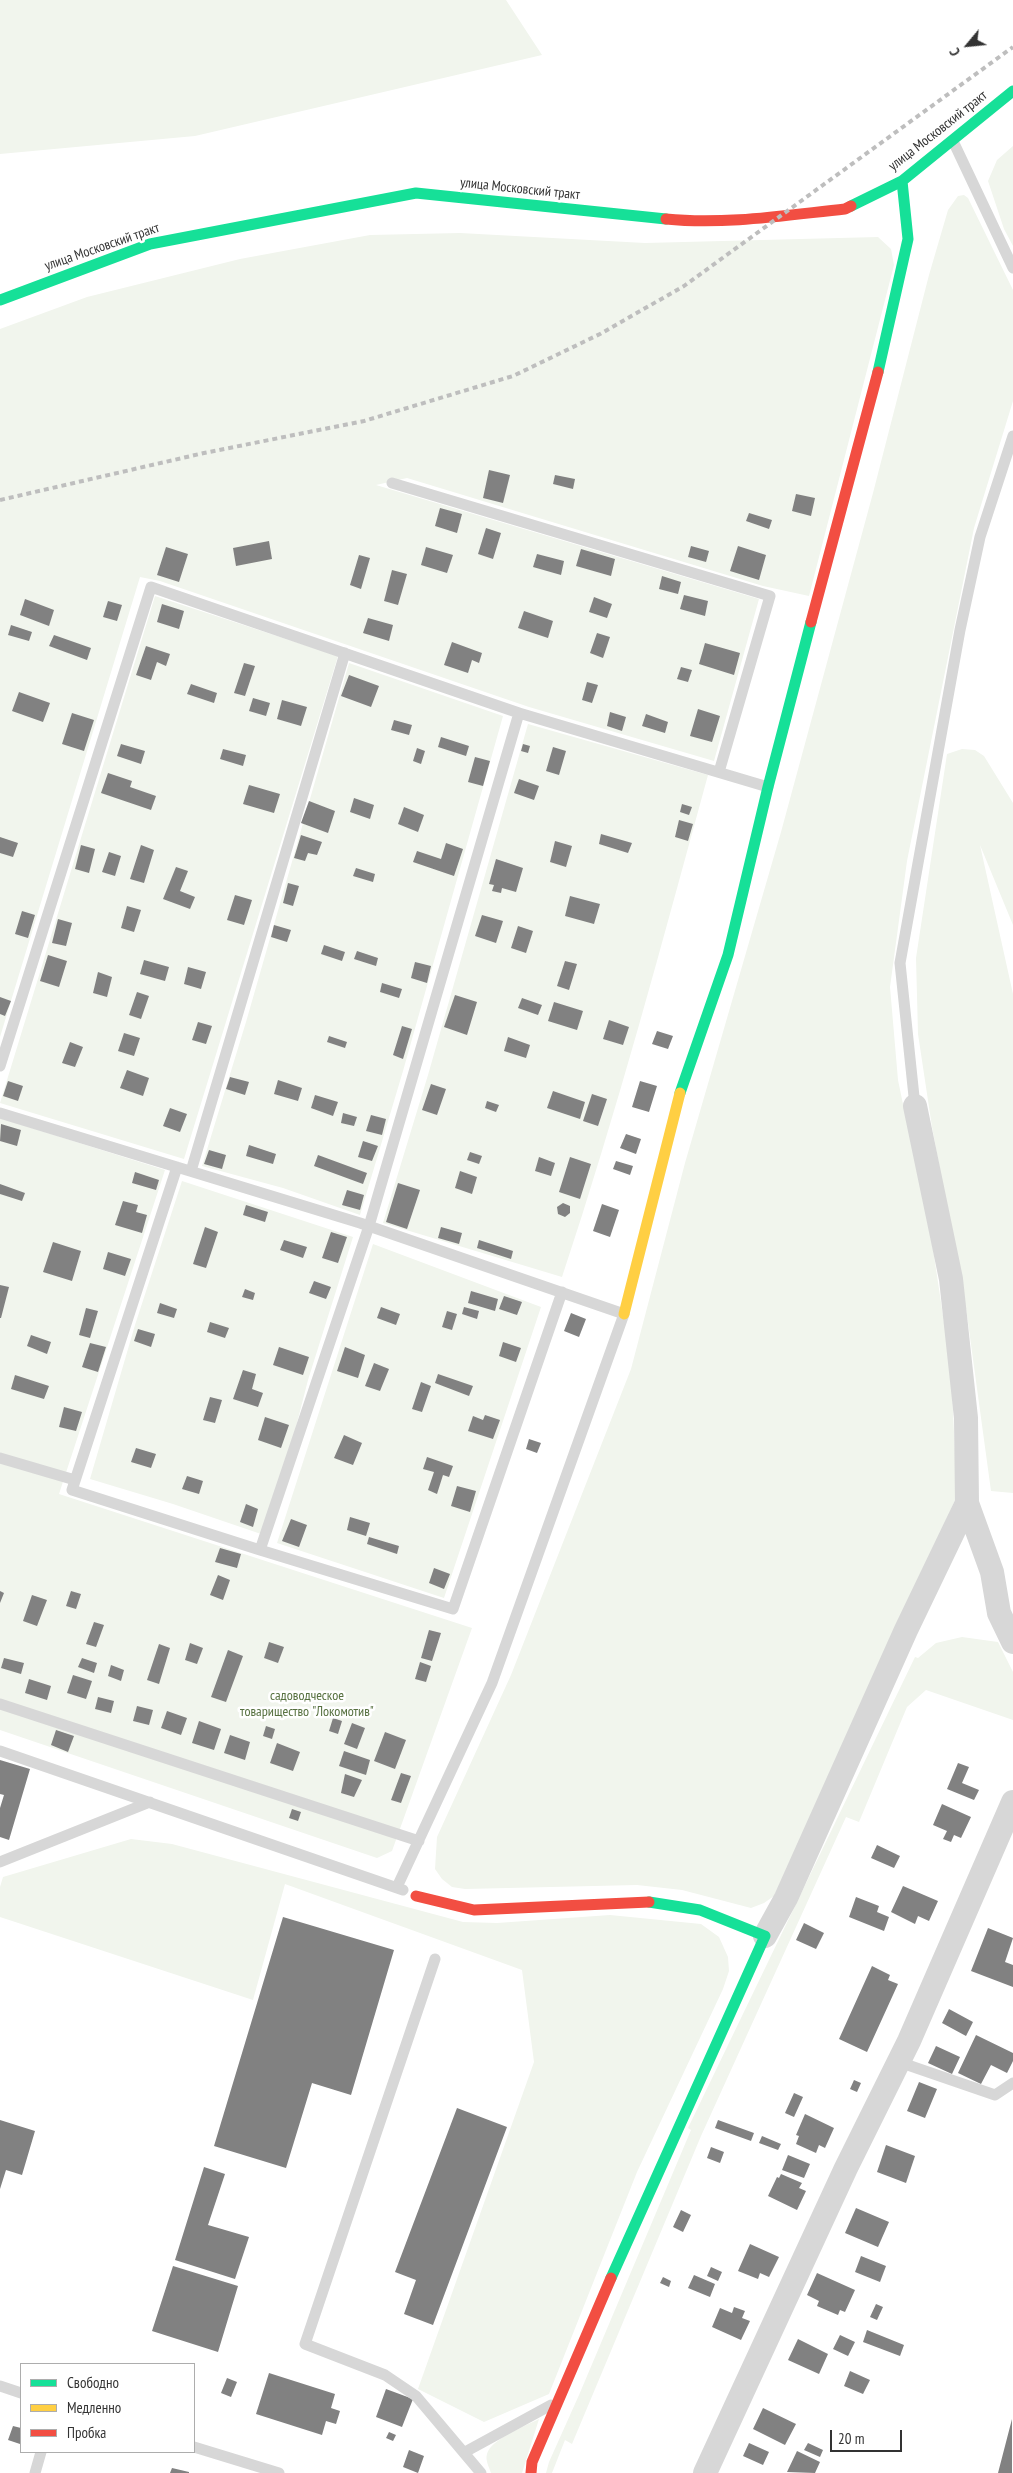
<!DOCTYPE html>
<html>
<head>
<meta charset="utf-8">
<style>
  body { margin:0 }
  #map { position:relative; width:1013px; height:2473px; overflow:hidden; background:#fff; font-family:"PT Sans Narrow",sans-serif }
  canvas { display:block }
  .legend { position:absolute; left:20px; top:2363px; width:175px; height:90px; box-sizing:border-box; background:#fff; border:1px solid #adadad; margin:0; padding:6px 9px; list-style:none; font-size:15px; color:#333 }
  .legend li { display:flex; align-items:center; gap:10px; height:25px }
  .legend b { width:25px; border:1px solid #adadad }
  .north { position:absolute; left:943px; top:20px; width:50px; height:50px; -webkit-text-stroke:4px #fff; paint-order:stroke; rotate:242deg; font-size:14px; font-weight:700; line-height:20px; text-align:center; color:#333 }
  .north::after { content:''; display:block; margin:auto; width:18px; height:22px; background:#333; clip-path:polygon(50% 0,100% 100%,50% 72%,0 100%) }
  .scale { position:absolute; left:830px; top:2430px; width:72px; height:22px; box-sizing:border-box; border:2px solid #333; border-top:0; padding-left:6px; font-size:15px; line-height:18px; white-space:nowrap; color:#333; -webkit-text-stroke:4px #fff; paint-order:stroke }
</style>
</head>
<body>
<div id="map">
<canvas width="1013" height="2473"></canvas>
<ul class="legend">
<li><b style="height:6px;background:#16e098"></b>Свободно</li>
<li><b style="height:6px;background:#ffcf43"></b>Медленно</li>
<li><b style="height:6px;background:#f24e42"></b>Пробка</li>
</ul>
<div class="north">С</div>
<div class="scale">20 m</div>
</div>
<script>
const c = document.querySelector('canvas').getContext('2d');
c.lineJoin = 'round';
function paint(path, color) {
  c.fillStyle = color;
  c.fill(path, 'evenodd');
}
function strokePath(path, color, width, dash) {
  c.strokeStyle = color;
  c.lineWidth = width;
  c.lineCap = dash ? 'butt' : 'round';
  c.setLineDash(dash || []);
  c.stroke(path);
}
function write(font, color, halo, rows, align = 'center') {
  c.font = font + ' "PT Sans Narrow",sans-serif';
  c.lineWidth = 5;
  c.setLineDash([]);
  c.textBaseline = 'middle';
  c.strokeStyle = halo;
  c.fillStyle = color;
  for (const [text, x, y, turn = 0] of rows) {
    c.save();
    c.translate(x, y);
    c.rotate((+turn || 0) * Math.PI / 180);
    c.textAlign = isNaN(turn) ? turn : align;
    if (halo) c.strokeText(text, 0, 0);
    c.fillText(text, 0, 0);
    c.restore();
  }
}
const green = new Path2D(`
  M0,0H506L542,55L195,136L0,154Z
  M1013,146V246L1004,229L988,181L997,160Z
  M964,195L968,198L1013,290V401L974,528L907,861L890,987L898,1080L933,1249L951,1369L957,1496L774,1896L764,1903L751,1908L682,1890L637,1885L465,1889L452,1887L442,1879L435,1869L437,1837L511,1675L631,1369L685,1163L781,832L873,493L929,275L948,210L958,196Z
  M460,233L645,243L878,237L891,249L894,265L809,596L763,586L407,478L376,485L759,599L714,761L529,707L160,581L140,577L0,1037V329L87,297L240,259L370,235Z
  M155,596L338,656L184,1159L0,1103Z
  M349,663L503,716L403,1071L360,1215L283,1188L202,1166L246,1022Z
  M528,724L708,775C662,943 617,1112 562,1277L383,1223L428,1075Z
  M962,749L975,750L984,756L1013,803V925L980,845L1013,994V1493L991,1491L966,1308L932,1127L918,1034L916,958L947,754Z
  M0,1118L165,1170L59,1494L472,1628L392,1851L377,1858L0,1730Z
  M182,1181L353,1237L308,1380L289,1454L261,1534L173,1504L90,1479L135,1325Z
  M373,1244L541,1307L444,1598L277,1543Z
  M962,1637L998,1642L1013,1672V1720L926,1690L907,1707L859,1822L846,1817L701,2136L572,2444L565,2440L552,2473H546L549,2462L579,2395L691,2130L688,2128L915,1657L918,1658L936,1643Z
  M131,1839L172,1844L463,1922L497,1923L610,1915L701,1924L719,1937L728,1957L729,1971L723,1989L637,2172L549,2394L484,2422L418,2389L534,2062L522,1970L285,1884L253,2000L0,1917V1887L3,1877Z
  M539,2419L522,2473H491C489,2467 485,2460 487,2454C491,2439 525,2426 539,2419Z`);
const building = new Path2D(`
  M489,470L510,475L503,503L483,498Z
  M555,475L575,479L573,489L553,484Z
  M796,494L815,498L811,516L792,511Z
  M440,508L462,514L457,533L435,526Z
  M749,513L772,520L769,529L746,521Z
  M486,528L501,533L493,559L478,554Z
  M269,541L272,559L236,566L233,548Z
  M691,546L709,551L706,562L688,557Z
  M738,546L766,555L759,580L730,571Z
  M166,547L188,554L179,582L157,575Z
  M426,547L453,555L447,573L421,565Z
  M581,549L615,559L611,576L576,566Z
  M537,554L564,561L561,575L533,567Z
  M359,555L370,558L361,589L350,585Z
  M392,570L407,574L398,605L384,601Z
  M662,576L681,582L678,594L659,589Z
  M684,595L708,601L705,616L680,609Z
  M594,597L612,604L607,618L589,612Z
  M25,599L54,610L49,626L20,615Z
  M108,601L122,605L117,621L103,617Z
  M162,604L184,611L179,629L157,622Z
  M524,611L553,621L548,638L518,628Z
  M368,618L393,625L389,641L363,633Z
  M11,625L32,632L29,641L8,635Z
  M597,633L610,637L603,658L590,653Z
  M54,635L91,648L87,660L49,646Z
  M452,642L482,653L479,663L472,660L468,673L444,665Z
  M705,643L740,653L734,675L699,664Z
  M146,646L170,654L166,666L157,662L151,680L136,675Z
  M244,663L255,666L245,696L234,693Z
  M681,667L692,670L688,682L677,679Z
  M349,675L379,686L371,707L341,696Z
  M587,682L598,685L592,703L582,700Z
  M191,684L217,693L214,703L187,694Z
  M19,692L50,703L43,722L12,711Z
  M253,698L270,703L266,716L249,711Z
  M282,700L307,707L301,726L277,719Z
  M698,709L720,716L712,742L690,736Z
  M610,712L626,717L622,731L607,726Z
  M72,713L94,720L84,751L62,744Z
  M646,714L668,722L665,733L642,726Z
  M394,720L412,725L409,735L391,730Z
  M441,737L469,746L466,756L438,747Z
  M121,744L145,751L141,764L117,756Z
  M523,744L530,746L528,753L521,751Z
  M553,747L566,751L559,775L546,771Z
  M417,748L425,751L421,764L413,761Z
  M223,749L246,755L243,766L220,759Z
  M475,757L490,761L483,786L468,782Z
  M108,773L132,781L130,787L156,796L151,810L101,793Z
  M519,779L539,786L534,800L514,793Z
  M249,785L280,794L274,813L243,804Z
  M354,798L374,805L370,819L350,812Z
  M309,801L335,811L328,833L301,823Z
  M682,804L692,807L689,815L680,812Z
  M404,807L424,815L418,832L398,824Z
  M679,820L693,824L688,841L675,837Z
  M601,834L632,843L628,853L599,844Z
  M301,835L322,842L317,855L308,853L305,861L294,858Z
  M0,837L18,843L13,857L0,853Z
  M555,841L572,846L566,867L550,862Z
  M446,843L463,849L454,876L413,862L417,851L441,859Z
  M81,845L95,849L89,873L75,869Z
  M141,845L154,850L144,883L130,879Z
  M109,852L121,856L115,876L102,872Z
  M496,859L523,868L516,892L502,888L501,893L492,891L494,885L489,884Z
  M176,867L188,871L180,891L195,897L190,909L163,899Z
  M356,868L375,874L373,882L353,876Z
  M288,883L299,886L293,906L283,903Z
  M235,895L252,900L244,925L227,920Z
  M570,896L600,904L594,924L565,916Z
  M127,906L141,910L134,932L121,928Z
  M22,911L35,915L28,938L15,934Z
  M482,915L503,921L496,943L475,936Z
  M58,919L72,923L66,946L52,943Z
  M274,925L291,930L287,942L271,937Z
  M518,926L533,931L526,953L511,948Z
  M324,945L345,952L342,961L321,954Z
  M357,951L378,958L376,966L354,959Z
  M48,955L67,961L59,987L40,981Z
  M144,960L169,967L165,981L140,974Z
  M565,961L577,964L569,990L557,986Z
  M415,962L431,966L427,983L411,978Z
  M188,967L206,972L201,989L184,984Z
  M98,972L112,977L107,997L93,993Z
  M382,983L402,989L399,998L380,992Z
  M137,992L149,996L141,1019L129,1015Z
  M455,995L477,1002L467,1035L444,1027Z
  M0,997L11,1001L5,1016L0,1014Z
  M522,998L542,1005L538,1015L518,1008Z
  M554,1002L583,1011L577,1030L548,1021Z
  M609,1020L629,1027L623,1045L603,1039Z
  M198,1022L212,1026L206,1044L192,1040Z
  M402,1026L412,1029L403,1059L393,1055Z
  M657,1031L673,1036L668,1049L652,1044Z
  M124,1033L140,1038L134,1056L118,1051Z
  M329,1036L347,1042L345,1048L327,1042Z
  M508,1037L530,1045L526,1058L504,1051Z
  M70,1042L83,1047L75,1067L62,1063Z
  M127,1070L149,1078L143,1096L120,1088Z
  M230,1077L249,1082L245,1095L226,1089Z
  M278,1080L302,1088L298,1101L274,1094Z
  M8,1081L23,1086L18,1101L3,1096Z
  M640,1081L657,1086L649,1112L632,1107Z
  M431,1084L446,1089L437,1115L422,1110Z
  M553,1091L585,1102L580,1119L547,1108Z
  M592,1094L607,1099L598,1126L583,1121Z
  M315,1095L338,1102L333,1116L311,1108Z
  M487,1101L499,1105L496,1112L485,1108Z
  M170,1108L187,1114L180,1132L163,1126Z
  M343,1113L357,1117L354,1126L341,1123Z
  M371,1115L386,1119L382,1135L366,1131Z
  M1,1124L21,1130L17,1146L0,1141Z
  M626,1134L641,1139L636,1154L620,1148Z
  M363,1141L378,1146L372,1161L358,1157Z
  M249,1145L276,1154L273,1164L246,1156Z
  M209,1150L226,1155L222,1169L204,1164Z
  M470,1152L482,1156L479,1164L467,1160Z
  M318,1155L367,1173L363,1184L314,1166Z
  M539,1157L555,1163L551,1176L535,1171Z
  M570,1157L591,1164L580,1199L559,1192Z
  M616,1161L633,1166L630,1175L613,1169Z
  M460,1171L477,1177L472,1194L455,1188Z
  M135,1172L159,1180L156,1190L132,1183Z
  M398,1183L420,1190L407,1229L386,1222Z
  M0,1184L25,1193L22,1201L0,1194Z
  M347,1190L364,1195L360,1210L342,1205Z
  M123,1201L138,1205L136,1212L147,1215L142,1233L115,1225Z
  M563,1203L570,1206V1213L565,1217L558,1214L557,1207Z
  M602,1204L619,1210L610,1237L593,1231Z
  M246,1205L268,1212L265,1222L243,1215Z
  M205,1227L218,1232L206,1268L193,1264Z
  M441,1227L462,1233L459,1244L438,1238Z
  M331,1232L347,1237L338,1263L322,1258Z
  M284,1240L307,1247L303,1258L280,1250Z
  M479,1240L513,1251L511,1259L477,1248Z
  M53,1242L81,1251L72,1281L43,1272Z
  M108,1252L131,1259L125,1276L103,1269Z
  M314,1281L331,1287L326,1299L309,1293Z
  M0,1285L9,1287L1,1318H0Z
  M245,1289L255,1293L253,1300L242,1297Z
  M471,1291L498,1299L495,1311L468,1303Z
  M504,1296L522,1302L517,1315L499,1309Z
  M160,1303L177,1309L174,1318L157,1313Z
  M381,1307L400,1314L396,1325L377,1318Z
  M464,1307L479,1311L477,1319L462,1314Z
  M86,1308L98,1311L90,1338L79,1335Z
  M447,1311L457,1314L452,1330L442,1327Z
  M571,1313L586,1319L579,1337L564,1331Z
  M210,1322L229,1328L225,1338L207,1332Z
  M138,1329L155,1334L151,1347L134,1341Z
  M31,1335L51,1342L47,1354L27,1346Z
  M503,1342L521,1348L516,1362L499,1356Z
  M90,1343L106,1347L98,1372L82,1367Z
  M279,1347L309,1357L303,1375L273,1365Z
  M345,1347L365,1355L358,1378L337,1371Z
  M374,1363L389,1369L380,1391L365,1386Z
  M243,1370L256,1374L252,1389L263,1393L258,1407L233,1399Z
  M438,1374L473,1386L469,1396L435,1383Z
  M15,1375L49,1386L44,1399L11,1389Z
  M421,1382L431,1386L422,1412L412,1409Z
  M210,1397L222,1400L215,1423L203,1420Z
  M64,1407L82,1412L76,1431L59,1427Z
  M485,1415L500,1420L493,1439L468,1431L473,1416L483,1420Z
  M265,1417L289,1425L281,1448L258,1440Z
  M344,1435L362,1443L353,1465L334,1458Z
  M529,1439L541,1443L537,1453L526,1449Z
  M136,1448L156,1454L151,1468L131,1462Z
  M427,1457L453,1466L449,1477L443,1475L437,1494L428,1490L434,1472L423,1469Z
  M187,1476L203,1481L199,1494L182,1489Z
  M457,1486L476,1491L470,1512L451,1506Z
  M246,1504L258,1509L253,1527L240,1522Z
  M350,1517L370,1523L366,1536L347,1530Z
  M291,1519L307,1525L299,1547L282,1541Z
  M369,1537L399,1546L397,1554L367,1544Z
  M220,1548L241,1554L237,1568L215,1562Z
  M434,1568L450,1574L444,1589L429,1583Z
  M218,1575L230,1580L223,1600L210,1595Z
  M0,1591L4,1593L0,1603Z
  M71,1591L81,1594L76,1609L66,1606Z
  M32,1595L47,1600L37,1626L23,1621Z
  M94,1622L104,1625L96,1647L86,1644Z
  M429,1630L441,1633L432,1661L421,1658Z
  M269,1642L284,1647L278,1663L264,1658Z
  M190,1643L203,1648L197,1664L185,1660Z
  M159,1644L170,1648L159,1684L147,1680Z
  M228,1650L243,1656L226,1702L211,1697Z
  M4,1658L24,1663L21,1674L1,1668Z
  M82,1658L97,1663L94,1673L78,1667Z
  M420,1662L431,1666L426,1682L415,1679Z
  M111,1665L124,1670L121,1681L108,1676Z
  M73,1675L92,1681L86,1699L67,1693Z
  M29,1679L51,1686L47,1700L25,1693Z
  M98,1697L114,1701L111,1713L95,1709Z
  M137,1706L153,1710L149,1725L133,1721Z
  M167,1711L187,1718L181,1735L161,1728Z
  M333,1718L342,1721L338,1734L329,1731Z
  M199,1721L221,1729L214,1750L192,1743Z
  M352,1723L365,1728L357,1749L344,1744Z
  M266,1726L275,1729L272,1739L263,1736Z
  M56,1730L74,1736L68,1752L51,1745Z
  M385,1732L406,1740L395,1769L374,1761Z
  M230,1735L250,1742L245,1760L224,1753Z
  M277,1743L300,1752L293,1771L270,1763Z
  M344,1751L370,1760L366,1775L339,1766Z
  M0,1760L30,1769L9,1840L0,1837V1808L4,1795L0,1794Z
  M958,1763L969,1767L962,1783L979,1790L974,1800L947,1789Z
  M401,1773L411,1776L401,1803L391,1800Z
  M345,1774L362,1780L354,1797L341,1793Z
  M942,1804L971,1817L961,1838L954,1835L951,1842L943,1839L947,1831L933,1825Z
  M292,1809L301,1812L298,1821L289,1818Z
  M877,1845L900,1856L894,1868L871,1858Z
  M903,1886L938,1901L929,1921L918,1916L915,1924L891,1912Z
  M856,1897L879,1906L877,1912L889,1917L884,1931L849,1917Z
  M283,1917L394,1950L351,2095L312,2083L286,2168L214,2146Z
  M804,1923L824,1933L816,1949L796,1940Z
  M988,1928L1013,1938L1005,1962L1013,1965V1987L971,1971Z
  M872,1966L890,1975L888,1980L898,1984L867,2052L839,2039Z
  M949,2009L973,2022L966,2036L942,2023Z
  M976,2035L1013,2053V2061L1007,2073L991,2065L981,2084L958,2073Z
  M936,2046L960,2057L952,2074L928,2063Z
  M854,2080L861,2083L857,2092L850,2089Z
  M919,2082L937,2089L925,2118L907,2111Z
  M794,2093L803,2097L794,2117L785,2113Z
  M457,2108L507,2127L433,2325L404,2314L416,2280L395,2272Z
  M805,2114L834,2128L825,2148L819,2145L816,2153L796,2144L799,2136L796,2135Z
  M0,2120L35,2131L22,2175L6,2170L0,2189Z
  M718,2120L754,2133L751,2141L715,2128Z
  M762,2136L781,2144L778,2150L759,2143Z
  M886,2145L915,2156L906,2183L877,2172Z
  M711,2147L724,2152L720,2163L707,2158Z
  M788,2155L810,2164L804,2178L782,2170Z
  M204,2167L225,2174L208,2225L249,2237L235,2279L175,2260Z
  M781,2174L802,2183L799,2188L806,2191L797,2210L768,2196L777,2177L779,2178Z
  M856,2208L889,2222L878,2247L845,2233Z
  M681,2210L691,2215L683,2232L673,2227Z
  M750,2244L779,2257L769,2277L760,2273L758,2279L738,2271Z
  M861,2256L886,2266L880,2282L855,2272Z
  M173,2266L238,2286L218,2352L152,2331Z
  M711,2267L722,2272L718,2281L707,2276Z
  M817,2273L855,2290L845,2312L840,2310L838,2315L817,2306L819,2301L807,2295Z
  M694,2275L715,2284L710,2297L688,2288Z
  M663,2277L671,2281L669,2287L660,2283Z
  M876,2304L883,2307L877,2320L870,2317Z
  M734,2307L745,2311L742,2318L750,2321L741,2340L712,2327L720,2308L732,2313Z
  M867,2330L904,2345L900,2356L863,2342Z
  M840,2335L855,2342L848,2356L833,2349Z
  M798,2339L828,2354L819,2374L788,2360Z
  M850,2371L870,2380L863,2394L844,2386Z
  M269,2373L335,2394L331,2408L340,2411L336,2424L326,2421L322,2435L256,2414Z
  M227,2378L237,2382L231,2397L221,2393Z
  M386,2389L413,2399L402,2427L376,2417Z
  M763,2408L796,2424L785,2445L753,2429Z
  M1012,2419V2473H998Z
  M13,2426L21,2428L20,2444L8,2440Z
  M389,2432L396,2435L393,2441L386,2438Z
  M749,2443L769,2452L763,2465L743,2456Z
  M808,2443L823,2450L820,2457L804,2450Z
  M409,2450L424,2456L418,2473L403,2467Z
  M797,2451L820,2462L815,2473L787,2472Z
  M172,2468L189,2472V2473H170Z`);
const lane = new Path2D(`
  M953,141L1013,268
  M392,483L770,596L719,772
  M0,1066L151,587L519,713
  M915,1106L900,963L960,630L980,537L1013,436
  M0,1113L360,1223L624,1314L492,1683L397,1887
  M177,1167L72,1490L260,1550
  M191,1171L345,653
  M562,1292L453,1609L260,1550L369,1226L519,713L768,787
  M0,1458L75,1480
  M0,1704L419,1841
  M0,1751L403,1890
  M0,1862L150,1802
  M435,1959L305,2344L385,2375L416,2396L481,2473
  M899,2062L995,2095L1013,2083
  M0,2386L21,2393
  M194,2447L279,2473
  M465,2452L551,2405
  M35,2473L41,2452`);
const street = new Path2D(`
  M967,1503L992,1572L999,1613L1013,1642
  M765,1936L786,1898L906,1630L967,1503L966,1418L951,1279L915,1106
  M705,2473L846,2168L909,2041L1013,1802`);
const fast = new Path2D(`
  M851,206L902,181L1013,91
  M0,300L150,244L416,193L666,219
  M878,372L908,239L902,181
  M680,1093L728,955L768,787L811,622
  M611,2278L765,1936L700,1910L649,1902`);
const slow = new Path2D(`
  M624,1314L680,1093`);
const jam = new Path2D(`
  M666,219C725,225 787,215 845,209L851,206
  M811,622L878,372
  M416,1896L474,1910L649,1902
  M531,2473L532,2462L611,2278`);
const rail = new Path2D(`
  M0,500L204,453L364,421L513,376L600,334L684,286L1013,47`);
const streetNames = [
  ["улица Московский тракт",938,131,-38],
  ["улица Московский тракт",520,189,6],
  ["улица Московский тракт",102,247,-19]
];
const parkNames = [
  ["садоводческое",307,1696],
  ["товарищество \"Локомотив\"",307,1712]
];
paint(green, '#f1f5ed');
paint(building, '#818181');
strokePath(lane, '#d7d7d7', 11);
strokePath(street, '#d7d7d7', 24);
strokePath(fast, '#16e098', 11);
strokePath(slow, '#ffcf43', 11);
strokePath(jam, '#f24e42', 11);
strokePath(rail, '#bebebe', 4, [5, 4]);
write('14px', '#333', '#fff', streetNames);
write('14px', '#56703f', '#fff', parkNames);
</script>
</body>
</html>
